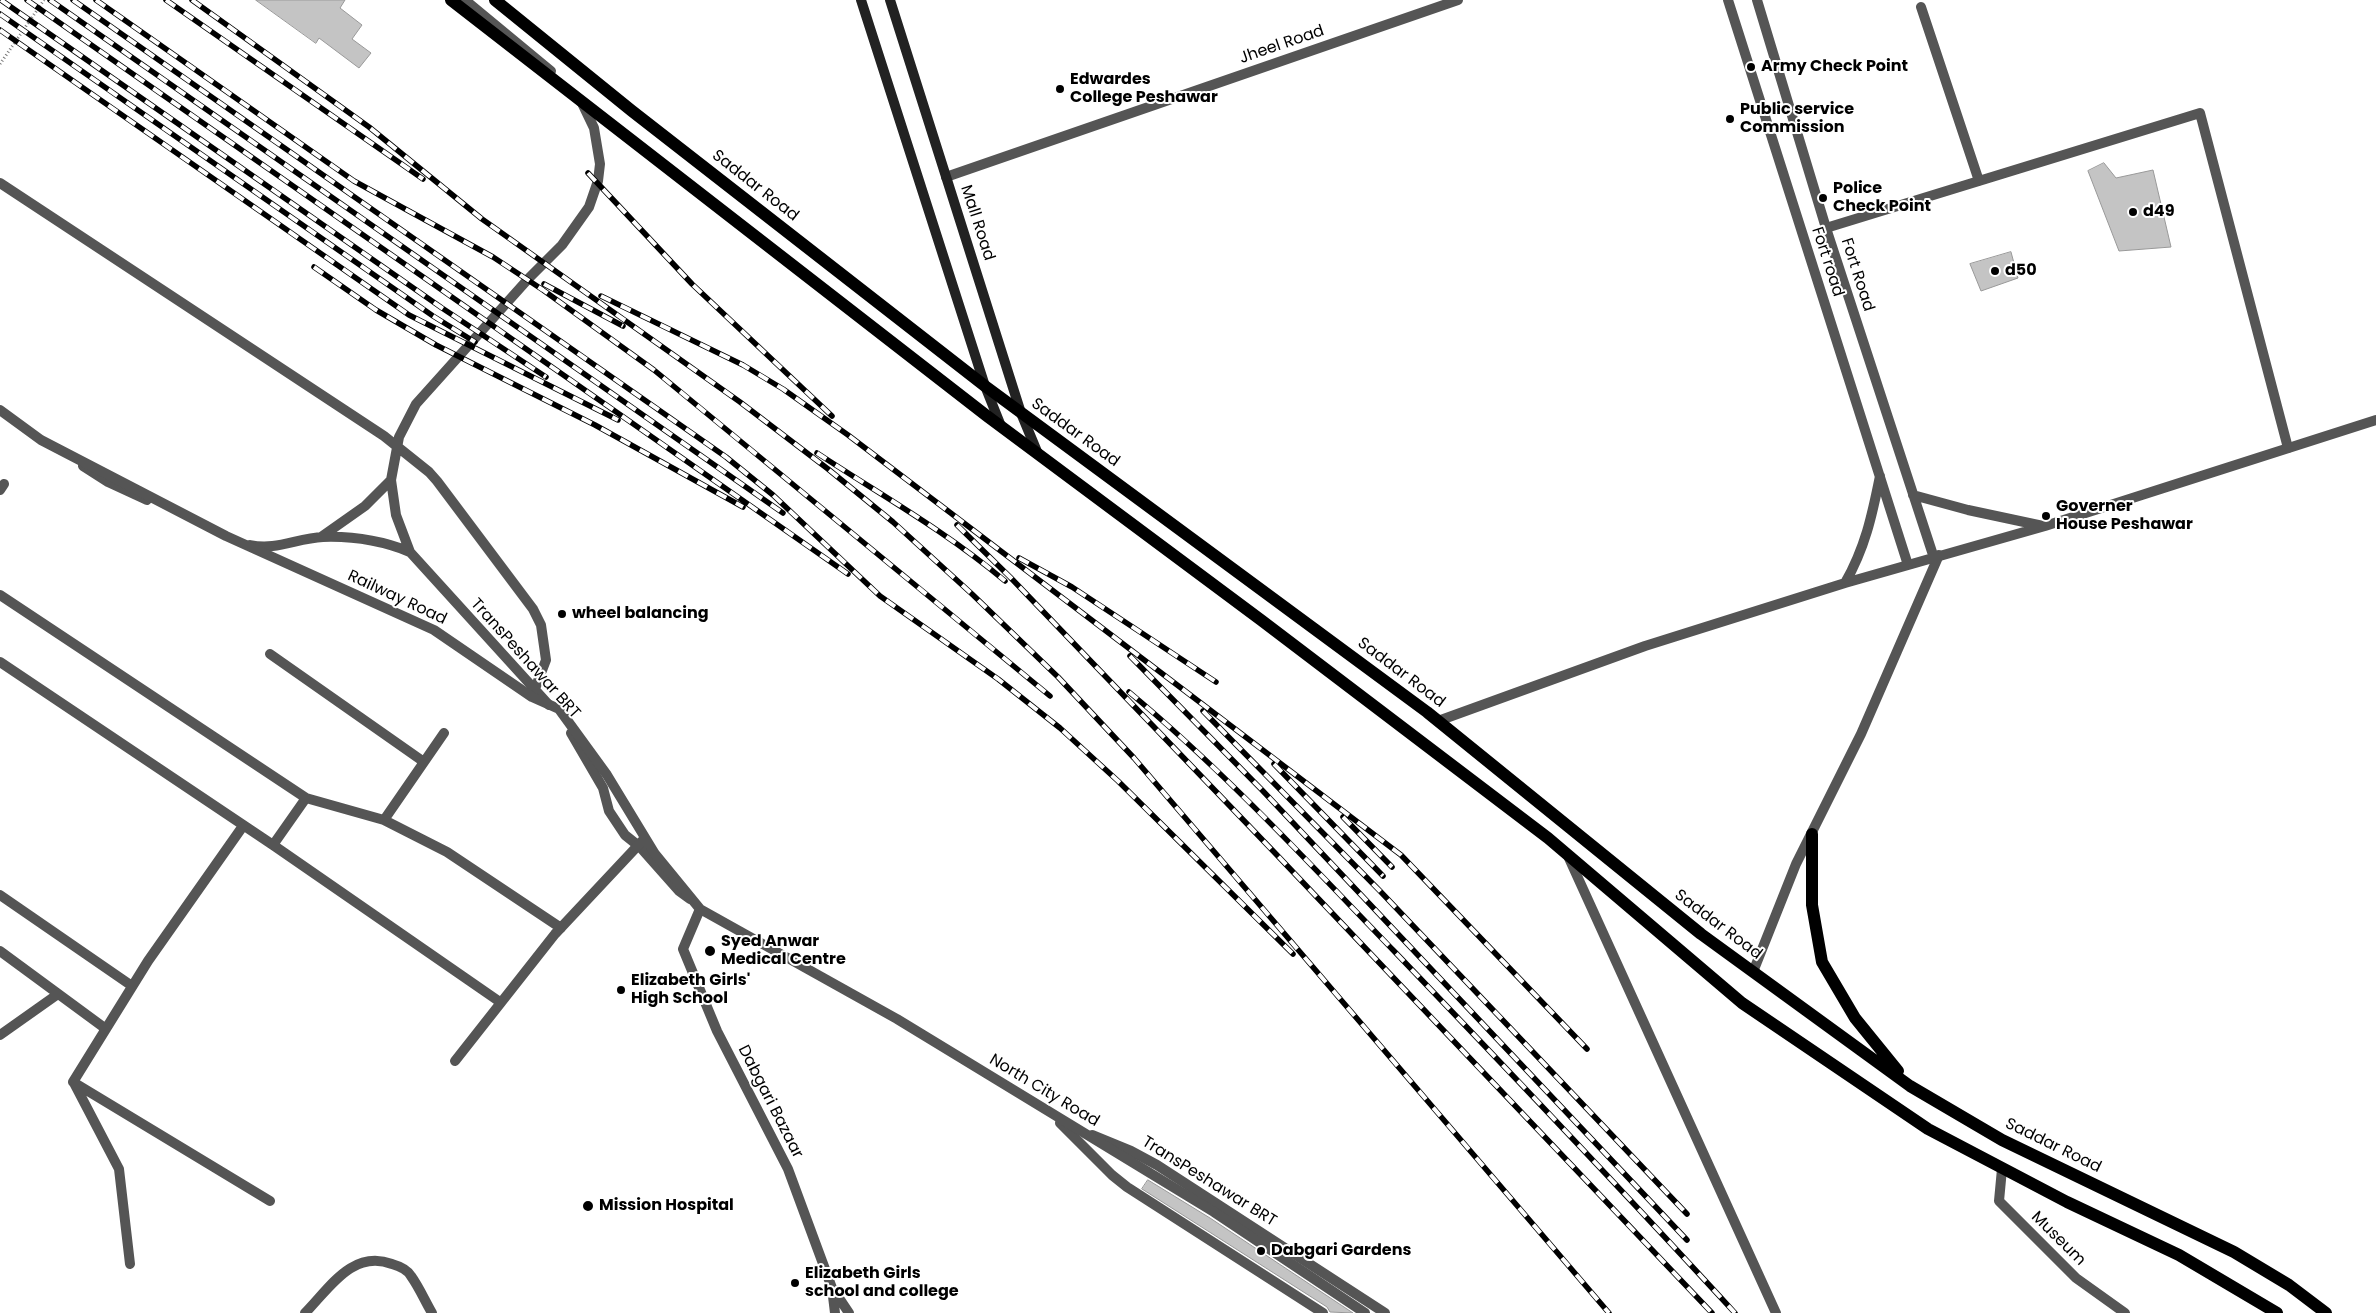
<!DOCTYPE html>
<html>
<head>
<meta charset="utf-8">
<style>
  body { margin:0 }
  canvas { display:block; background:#fff }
</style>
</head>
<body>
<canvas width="2376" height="1313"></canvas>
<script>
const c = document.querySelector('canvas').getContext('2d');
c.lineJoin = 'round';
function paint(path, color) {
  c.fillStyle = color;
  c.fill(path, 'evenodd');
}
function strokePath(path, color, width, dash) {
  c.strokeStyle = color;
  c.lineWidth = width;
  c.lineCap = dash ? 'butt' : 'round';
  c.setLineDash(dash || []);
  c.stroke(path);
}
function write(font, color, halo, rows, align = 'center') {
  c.font = font + ' Poppins,sans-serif';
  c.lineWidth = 4;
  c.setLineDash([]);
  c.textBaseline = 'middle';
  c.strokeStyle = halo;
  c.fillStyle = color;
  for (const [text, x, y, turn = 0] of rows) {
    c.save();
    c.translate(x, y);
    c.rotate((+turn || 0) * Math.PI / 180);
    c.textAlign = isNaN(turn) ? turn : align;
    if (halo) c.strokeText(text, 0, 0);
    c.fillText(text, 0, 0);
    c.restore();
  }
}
const building = new Path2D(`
  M256,0H345L340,8L362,25L352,39L371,53L359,68L319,38L316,43Z
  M2104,163L2116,178L2153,170L2171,247L2119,251L2088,171Z
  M2011,252L2018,278L1981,291L1970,264Z
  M1148,1180L1210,1218L1353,1313L1330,1312L1327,1307L1142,1189Z`);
const path = new Path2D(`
  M0,64L44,0`);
const service = new Path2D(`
  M465,0L551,71
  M0,183L384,436L429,472L437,481L533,609L541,625L546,660L533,694
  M83,466L108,482L147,500
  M321,537L365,506L391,480
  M250,545C276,551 297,538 323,537C353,536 383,541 410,552
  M549,705L410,552L396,515L391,480L399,437L416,404L529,278L562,245L589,207L598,181L600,164L594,128L582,103
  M571,733L603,788L609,811L625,835L640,847L679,891L690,899
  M1568,856L1776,1313
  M1060,1123L1112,1175L1127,1187L1323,1313
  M1092,1135L1131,1151L1157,1165L1385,1313
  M2002,1169L1999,1201L2076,1278L2125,1313`);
const minor = new Path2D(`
  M1921,7L1979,181
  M946,177L1458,0
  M1826,228L2200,113L2288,448
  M0,410L41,440L226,536L434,630L532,697L559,709L607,775L655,854L700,909L897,1019L1214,1212L1365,1313
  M0,490L4,484
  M0,595L306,798L384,820L447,852L561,928
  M270,654L424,762
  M0,662L273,845L500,1002
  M384,820L444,733
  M273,845L306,798
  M0,895L132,986
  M700,909L683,949L717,1031L788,1169L832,1288L835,1313
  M0,951L106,1029
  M1753,972L1796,864L1861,734L1939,555
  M0,1035L58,994
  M455,1061L555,934L645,838
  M73,1082L148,961L243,826
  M73,1082L270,1201
  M74,1083L119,1169L130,1264
  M833,1289L849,1313
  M305,1313C329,1289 352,1249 392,1264C399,1266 407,1269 411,1276C419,1287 425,1301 432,1313`);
const tertiary = new Path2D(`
  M1728,0L1908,565
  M1757,0L1826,228L1934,558
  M1913,495L1968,510L2043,526
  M1845,583C1865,548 1872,516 1880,476
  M1438,721L1645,646L1845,583L2045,526L2376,420`);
const secondary = new Path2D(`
  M861,0L985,386L1001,426
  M890,0L1021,413L1038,454`);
const primary = new Path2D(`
  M451,0L987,416L1261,620L1548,838L1742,1003L1928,1129L2067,1202L2179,1255L2277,1313
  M495,0L632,111L985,386L1427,712L1701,934L1910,1086L2002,1140L2234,1252L2289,1285L2326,1313
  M1812,834V905L1822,962L1855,1018L1898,1071`);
const rail = new Path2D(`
  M1,0L442,308L546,377
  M27,0L848,574
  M50,0L783,513
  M73,0L726,457L773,495L880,596L998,679L1060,728L1118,781L1293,954
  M96,0L354,181L493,257L543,290L654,370L1050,696
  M166,0L423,179
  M192,0L369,127L482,219L740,402L828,469L893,522L972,594L1058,677L1134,758L1609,1313
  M0,14L433,316L475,342
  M0,30L409,315L618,420
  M588,173L692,284L832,416
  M314,267L376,310L436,345L595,425L743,507
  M544,284L623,326
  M601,296L743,365L783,389L848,435L1401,855L1587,1049
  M817,453C881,495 947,532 1005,581
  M957,525L1010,577L1275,853L1712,1313
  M1019,558L1072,587L1216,682
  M1130,656L1262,790L1687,1240
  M1129,692C1224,771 1308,862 1394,951C1509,1071 1623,1191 1735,1313
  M1203,711L1380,891L1687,1214
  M1274,764L1383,876
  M1343,817L1392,867`);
const markers = [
  [1751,67,5,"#000"],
  [1060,89,5,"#000"],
  [1730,119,5,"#000"],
  [1823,198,5,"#000"],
  [2133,212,5,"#000"],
  [1995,271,5,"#000"],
  [2046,516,5,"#000"],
  [562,614,5,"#000"],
  [710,951,6,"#000"],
  [621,990,5,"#000"],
  [588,1206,6,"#000"],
  [1261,1251,5,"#000"],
  [795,1283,5,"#000"]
];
const streetNames = [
  ["Jheel Road",1282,45,-19],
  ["Saddar Road",755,186,38],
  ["Mall Road",977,223,72],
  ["Fort road",1827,262,72],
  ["Fort Road",1857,275,72],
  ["Saddar Road",1075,433,36],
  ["Railway Road",397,598,25],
  ["TransPeshawar BRT",525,659,48],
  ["Saddar Road",1401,673,37],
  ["Saddar Road",1718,925,37],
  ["North City Road",1044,1091,31],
  ["Dabgari Bazaar",770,1102,63],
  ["Saddar Road",2053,1146,26],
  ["TransPeshawar BRT",1209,1182,32],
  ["Museum",2058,1239,45]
];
const poiNames = [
  ["Army Check Point",1761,67],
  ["Edwardes",1070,80],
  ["College Peshawar",1070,98],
  ["Public service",1740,110],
  ["Commission",1740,128],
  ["Police",1833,189],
  ["Check Point",1833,207],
  ["d49",2143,212],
  ["d50",2005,271],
  ["Governer",2056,507],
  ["House Peshawar",2056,525],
  ["wheel balancing",572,614],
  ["Syed Anwar",721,942],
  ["Medical Centre",721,960],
  ["Elizabeth Girls'",631,981],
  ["High School",631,999],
  ["Mission Hospital",599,1206],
  ["Dabgari Gardens",1271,1251],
  ["Elizabeth Girls",805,1274],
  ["school and college",805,1292]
];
paint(building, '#c4c4c4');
strokePath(building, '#999', 1);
strokePath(path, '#777', 3, [1, 2.5]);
strokePath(service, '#555', 10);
strokePath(minor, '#555', 10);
strokePath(tertiary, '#555', 10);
strokePath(secondary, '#222', 10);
strokePath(primary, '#000', 12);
strokePath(rail, '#000', 5.5);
strokePath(rail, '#fff', 4, [11]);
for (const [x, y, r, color] of markers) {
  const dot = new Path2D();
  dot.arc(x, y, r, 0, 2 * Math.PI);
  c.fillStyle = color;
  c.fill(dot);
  strokePath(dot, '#fff', 2);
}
write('16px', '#000', '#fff', streetNames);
write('bold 16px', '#000', '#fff', poiNames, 'left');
</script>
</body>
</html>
